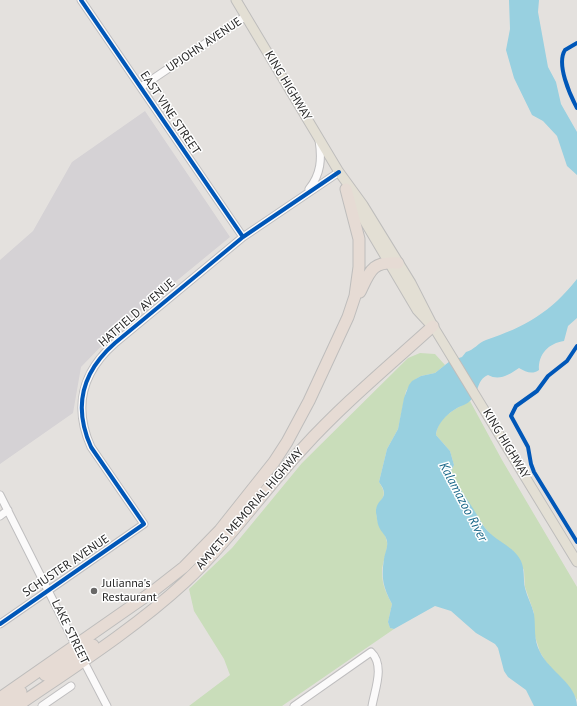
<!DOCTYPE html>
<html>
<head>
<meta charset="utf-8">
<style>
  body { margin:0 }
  canvas { display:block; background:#e4e1de }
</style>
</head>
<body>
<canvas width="577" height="706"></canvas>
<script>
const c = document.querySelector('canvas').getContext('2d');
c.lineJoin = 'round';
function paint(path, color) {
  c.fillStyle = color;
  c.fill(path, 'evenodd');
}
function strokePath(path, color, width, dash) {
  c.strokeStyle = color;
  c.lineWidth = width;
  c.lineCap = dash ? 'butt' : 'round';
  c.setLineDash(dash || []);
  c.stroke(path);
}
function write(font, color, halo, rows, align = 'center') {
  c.font = font + ' "PT Sans",sans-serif';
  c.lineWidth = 3;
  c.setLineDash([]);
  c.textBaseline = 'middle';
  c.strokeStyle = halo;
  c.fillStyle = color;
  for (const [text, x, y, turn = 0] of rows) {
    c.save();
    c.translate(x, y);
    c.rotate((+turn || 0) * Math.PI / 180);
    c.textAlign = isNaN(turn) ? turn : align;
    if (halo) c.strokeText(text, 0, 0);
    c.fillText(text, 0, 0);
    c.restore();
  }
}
const industrial = new Path2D(`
  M145,111L230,237L118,329L81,367L73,413L0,464V260L33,231L72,162Z`);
const green = new Path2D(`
  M420,353L435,354L445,365L435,373L421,376L413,381L406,391L398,429L387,449L379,482C390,499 379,496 377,512C375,523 383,529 386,538C390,548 382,561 382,572C382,584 386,593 392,604L388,622L390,628L394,629L282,706H189L230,675L224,659L194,611L189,589L232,548L302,463L408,358Z
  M470,401L502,460L577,587V700L566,683L549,667L540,652L534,633V613L525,587L524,570L513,551L494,538L485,528L455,482L451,471L454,465L450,451L436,435C438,416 456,409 470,401Z`);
const water = new Path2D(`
  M509,0H539L538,12L548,67L556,82L561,104L577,132V175L567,166L557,136L543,121L532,115L514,78L506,50L510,29Z
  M577,279V318L568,326L564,341C549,343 538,354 539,370C532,375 526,372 519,368C509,375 499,381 488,375C476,380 480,392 470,401C467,404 463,405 459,407C449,412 437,423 436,435L450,451L454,465L451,471C457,486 466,497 474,510C478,516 481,523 485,528C495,541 514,546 521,561C525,570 523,579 525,588C527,597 532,605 534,614C536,628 533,638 540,652C549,671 577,684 577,706H534L526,690L508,677L504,671L498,648L495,644L476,633L451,611L435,606L394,629L390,628L388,622L392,604C383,587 381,578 384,559C385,553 388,547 387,541C386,535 381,532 379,527C377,523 377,517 376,512C376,497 392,500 379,482L387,449L398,429L404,398L409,385L412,381L421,376L435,373L450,361L462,357L466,352C474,350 478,343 486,340C525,327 551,312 577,279Z`);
const minor = new Path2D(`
  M81,0L243,237
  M141,87L246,16
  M309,189C321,174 322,159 319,140
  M0,495L77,648
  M0,516L8,510
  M0,624L144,524L91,447C73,407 82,372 115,343L243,237L339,172
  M82,658L107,706
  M42,706L71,686
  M294,706L371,652C385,665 375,689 372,706`);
const major = new Path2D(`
  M236,0L339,172L363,205L411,283L433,326L577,562
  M352,200L417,310L429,323`);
const highway = new Path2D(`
  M360,292C370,271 372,261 398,263
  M45,675L93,645
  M0,698L152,592L184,567L220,530L274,462L287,442L309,401L348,317L355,296L359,267V239L346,189
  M3,706L21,692
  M17,706C74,667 134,629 185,582C229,541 262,492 303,448C343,404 389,366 433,326`);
const cycleway = new Path2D(`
  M81,0L243,237
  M577,43L565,50C556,64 570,95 577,108
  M577,346L567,361L548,376L537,391L516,406L511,416L528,447L531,464L534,472L577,542
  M0,624L144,524L91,447C73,407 82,372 115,343L243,237L339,172`);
const markers = [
  [94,591,4,"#696867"]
];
const streetNames = [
  ["UPJOHN AVENUE",204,45,-34],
  ["KING HIGHWAY",288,86,59],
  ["EAST VINE STREET",170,113,56],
  ["HATFIELD AVENUE",137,313,-41],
  ["KING HIGHWAY",506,444,59],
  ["AMVETS MEMORIAL HIGHWAY",250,509,-49],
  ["SCHUSTER AVENUE",66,566,-34],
  ["LAKE STREET",70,632,64]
];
const poiNames = [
  ["Julianna's",102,584],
  ["Restaurant",102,598]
];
const waterNames = [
  ["Kalamazoo River",463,502,62]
];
paint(industrial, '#d5d2d5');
paint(green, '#c9ddba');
paint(water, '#98d0e0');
strokePath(minor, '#bfbebf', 9);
strokePath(major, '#bebdbc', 11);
strokePath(highway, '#bebdbc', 13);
strokePath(minor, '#fbfafa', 7);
strokePath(major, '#e3dfd4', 9);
strokePath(highway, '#e6dbd4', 11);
strokePath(cycleway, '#0057b8', 4);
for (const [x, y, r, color] of markers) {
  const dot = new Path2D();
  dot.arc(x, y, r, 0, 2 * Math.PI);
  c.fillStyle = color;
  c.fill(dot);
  strokePath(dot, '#fff', 1.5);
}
write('12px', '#272727', '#fff', streetNames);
write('12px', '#272727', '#fff', poiNames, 'left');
write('italic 13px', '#1a6788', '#fff', waterNames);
</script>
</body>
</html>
